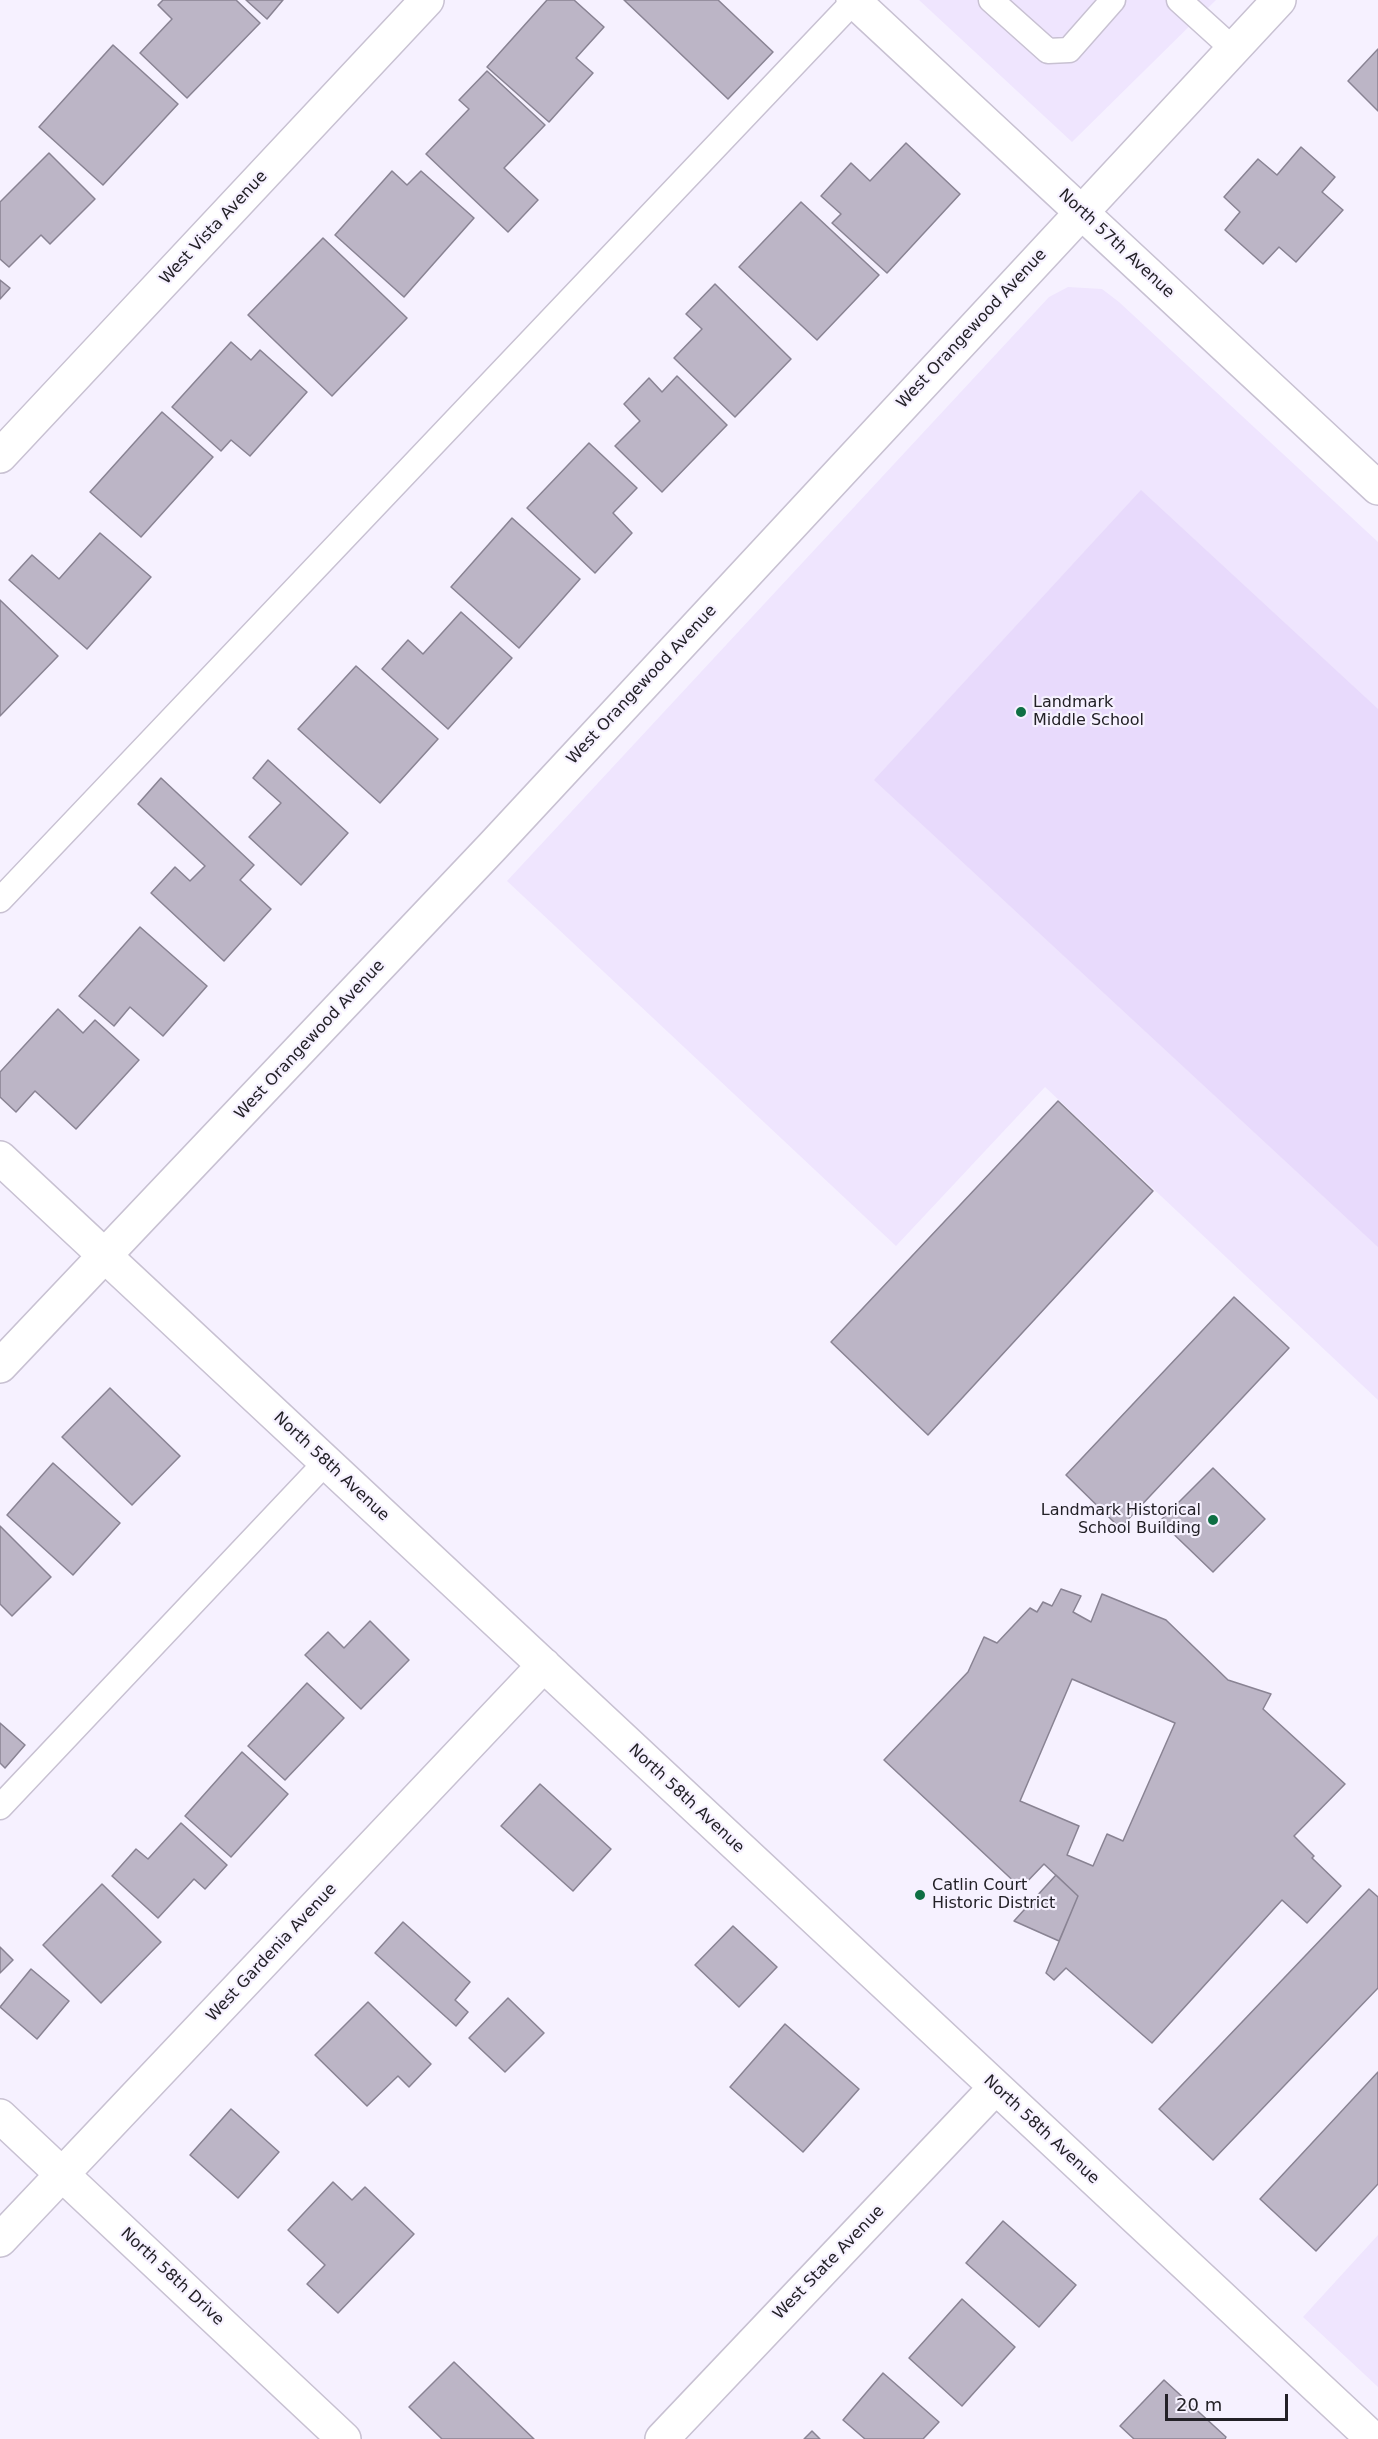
<!DOCTYPE html>
<html>
<head>
<meta charset="utf-8">
<style>
  body { margin:0 }
  #map { position:relative; width:1378px; height:2439px; overflow:hidden; background:#f6f1ff; font-family:"DejaVu Sans",sans-serif }
  canvas { display:block }
  .scale { position:absolute; left:1165px; top:2394px; width:123px; height:27px; box-sizing:border-box; border:3px solid #232127; border-top:0; padding-left:8px; font-size:18px; line-height:21px; white-space:nowrap; color:#232127; -webkit-text-stroke:4px #f6f1ff; paint-order:stroke }
</style>
</head>
<body>
<div id="map">
<canvas width="1378" height="2439"></canvas>
<div class="scale">20 m</div>
</div>
<script>
const c = document.querySelector('canvas').getContext('2d');
c.lineJoin = 'round';
function paint(path, color) {
  c.fillStyle = color;
  c.fill(path, 'evenodd');
}
function strokePath(path, color, width, dash) {
  c.strokeStyle = color;
  c.lineWidth = width;
  c.lineCap = dash ? 'butt' : 'round';
  c.setLineDash(dash || []);
  c.stroke(path);
}
function write(font, color, halo, rows, align = 'center') {
  c.font = font + ' "DejaVu Sans",sans-serif';
  c.lineWidth = 4.5;
  c.setLineDash([]);
  c.textBaseline = 'middle';
  c.strokeStyle = halo;
  c.fillStyle = color;
  for (const [text, x, y, turn = 0] of rows) {
    c.save();
    c.translate(x, y);
    c.rotate((+turn || 0) * Math.PI / 180);
    c.textAlign = isNaN(turn) ? turn : align;
    if (halo) c.strokeText(text, 0, 0);
    c.fillText(text, 0, 0);
    c.restore();
  }
}
const built = new Path2D(`
  M919,0H1216L1072,142Z
  M1068,287L1102,289L1119,302L1378,542V1400L1045,1087L896,1246L507,881L1049,297Z
  M1378,2235V2387L1303,2317Z`);
const green = new Path2D(`
  M1141,490L1378,709V1247L874,780Z`);
const building = new Path2D(`
  M163,0H236L260,23L187,98L140,53L172,19L158,5Z
  M246,0H283L267,19Z
  M547,0H574L604,27L576,58L593,73L549,122L487,67Z
  M624,0H718L773,52L728,99Z
  M113,45L178,104L103,185L39,127Z
  M1378,49V111L1348,81Z
  M487,71L545,125L504,168L538,200L508,232L426,154L469,109L459,100Z
  M906,143L960,194L887,273L832,223L841,214L821,196L851,163L870,181Z
  M1301,147L1335,177L1322,192L1343,210L1296,262L1279,247L1263,264L1225,230L1240,212L1224,197L1258,159L1277,175Z
  M49,153L95,199L50,244L41,235L9,267L0,259V202Z
  M392,171L407,185L421,171L474,218L404,297L335,235Z
  M801,202L879,275L817,340L739,267Z
  M323,238L407,318L332,396L248,315Z
  M0,280L10,288L0,299Z
  M715,284L791,359L735,417L674,358L702,329L686,314Z
  M231,342L251,360L260,350L307,392L250,456L231,440L221,451L172,407Z
  M677,376L727,425L662,492L615,446L640,421L624,404L649,378L662,392Z
  M162,412L213,457L141,537L90,492Z
  M589,443L637,488L613,513L632,533L595,573L527,508Z
  M512,518L580,579L519,648L451,587Z
  M100,533L151,577L87,649L9,580L32,555L59,579Z
  M0,600L58,656L0,716Z
  M461,612L512,658L448,729L382,669L408,640L423,654Z
  M356,666L438,739L380,803L298,729Z
  M268,760L348,833L301,885L249,837L281,803L253,778Z
  M161,778L254,865L240,880L271,909L224,961L151,893L175,867L190,881L205,866L138,804Z
  M140,927L207,986L163,1036L130,1007L114,1026L79,996Z
  M58,1009L83,1033L95,1020L139,1060L76,1129L35,1091L16,1112L0,1097V1072Z
  M1058,1101L1153,1191L928,1435L831,1342Z
  M1234,1297L1289,1348L1120,1528L1066,1475Z
  M110,1388L180,1456L132,1505L62,1437Z
  M53,1463L120,1523L73,1575L7,1515Z
  M1213,1468L1265,1519L1213,1572L1160,1521Z
  M0,1526L51,1577L12,1616L0,1604Z
  M1061,1589L1081,1596L1073,1612L1091,1622L1102,1594L1166,1620L1228,1680L1271,1694L1263,1709L1345,1784L1294,1836L1314,1856L1312,1858L1341,1886L1307,1923L1282,1900L1152,2043L1066,1968L1054,1980L1046,1973L1078,1896L1044,1864L1021,1888L884,1760L968,1672L984,1637L997,1643L1030,1608L1037,1612L1043,1602L1052,1606ZM1072,1679L1175,1723L1123,1841L1107,1834L1093,1866L1067,1855L1079,1826L1020,1801Z
  M370,1621L409,1660L361,1709L305,1655L328,1632L344,1648Z
  M307,1683L344,1718L285,1780L248,1746Z
  M0,1723L25,1745L5,1768L0,1763Z
  M242,1752L288,1794L231,1857L185,1816Z
  M540,1784L611,1849L573,1891L501,1826Z
  M181,1823L227,1865L205,1889L194,1879L158,1918L112,1876L136,1849L148,1859Z
  M1056,1875L1078,1896L1059,1941L1014,1921Z
  M102,1884L161,1942L101,2003L43,1945Z
  M1369,1889L1378,1897V1988L1213,2160L1159,2109Z
  M403,1922L470,1982L455,2000L468,2012L456,2026L375,1953Z
  M733,1926L777,1967L739,2007L695,1965Z
  M0,1947L13,1960L0,1973Z
  M31,1969L69,2001L37,2039L0,2007Z
  M508,1998L544,2033L505,2072L469,2038Z
  M368,2002L431,2064L409,2087L398,2076L367,2106L315,2055Z
  M785,2024L859,2089L803,2152L730,2087Z
  M1378,2072V2184L1316,2251L1260,2199Z
  M231,2109L279,2152L238,2198L190,2155Z
  M333,2182L352,2200L365,2187L414,2234L338,2313L307,2284L325,2265L288,2230Z
  M1003,2221L1076,2285L1039,2327L966,2263Z
  M962,2299L1015,2347L962,2406L909,2358Z
  M454,2362L534,2439H442L409,2407Z
  M883,2373L939,2422L923,2439H865L843,2420Z
  M1164,2380L1226,2437L1225,2439H1134L1120,2426Z
  M812,2431L820,2439H804Z`);
const lane = new Path2D(`
  M991,0L1048,51L1069,50L1113,0
  M1179,0L1233,49
  M0,900L854,1
  M0,1807L326,1462`);
const street = new Path2D(`
  M853,0L1378,488
  M0,456L427,0
  M0,1158L1373,2439
  M0,2116L344,2439
  M0,2240L544,1665
  M662,2439L995,2088`);
const secondary = new Path2D(`
  M0,1366L492,847L1279,0`);
const markers = [
  [1021,712,6,"#0f6f44"],
  [1213,1520,6,"#0f6f44"],
  [920,1895,6,"#0f6f44"]
];
const streetNames = [
  ["West Vista Avenue",214,228,-47],
  ["North 57th Avenue",1116,244,43],
  ["West Orangewood Avenue",972,329,-47],
  ["West Orangewood Avenue",642,685,-47],
  ["West Orangewood Avenue",310,1040,-47],
  ["North 58th Avenue",331,1467,43],
  ["North 58th Avenue",686,1799,43],
  ["West Gardenia Avenue",272,1953,-47],
  ["North 58th Avenue",1041,2130,43],
  ["West State Avenue",829,2263,-46],
  ["North 58th Drive",172,2277,43]
];
const poiNames = [
  ["Landmark",1033,703],
  ["Middle School",1033,721],
  ["Landmark Historical",1201,1511,"right"],
  ["School Building",1201,1529,"right"],
  ["Catlin Court",932,1886],
  ["Historic District",932,1904]
];
paint(built, '#efe5fe');
paint(green, '#e8dafc');
paint(building, '#bcb5c6');
strokePath(building, '#898393', 1.5);
strokePath(lane, '#c8c1d2', 27);
strokePath(street, '#c8c1d2', 36);
strokePath(secondary, '#c8c1d2', 36);
strokePath(lane, '#fff', 24);
strokePath(street, '#fff', 33);
strokePath(secondary, '#fff', 33);
for (const [x, y, r, color] of markers) {
  const dot = new Path2D();
  dot.arc(x, y, r, 0, 2 * Math.PI);
  c.fillStyle = color;
  c.fill(dot);
  strokePath(dot, '#f6f1ff', 2);
}
write('16px', '#232127', '#f6f1ff', streetNames);
write('16px', '#232127', '#f6f1ff', poiNames, 'left');
</script>
</body>
</html>
